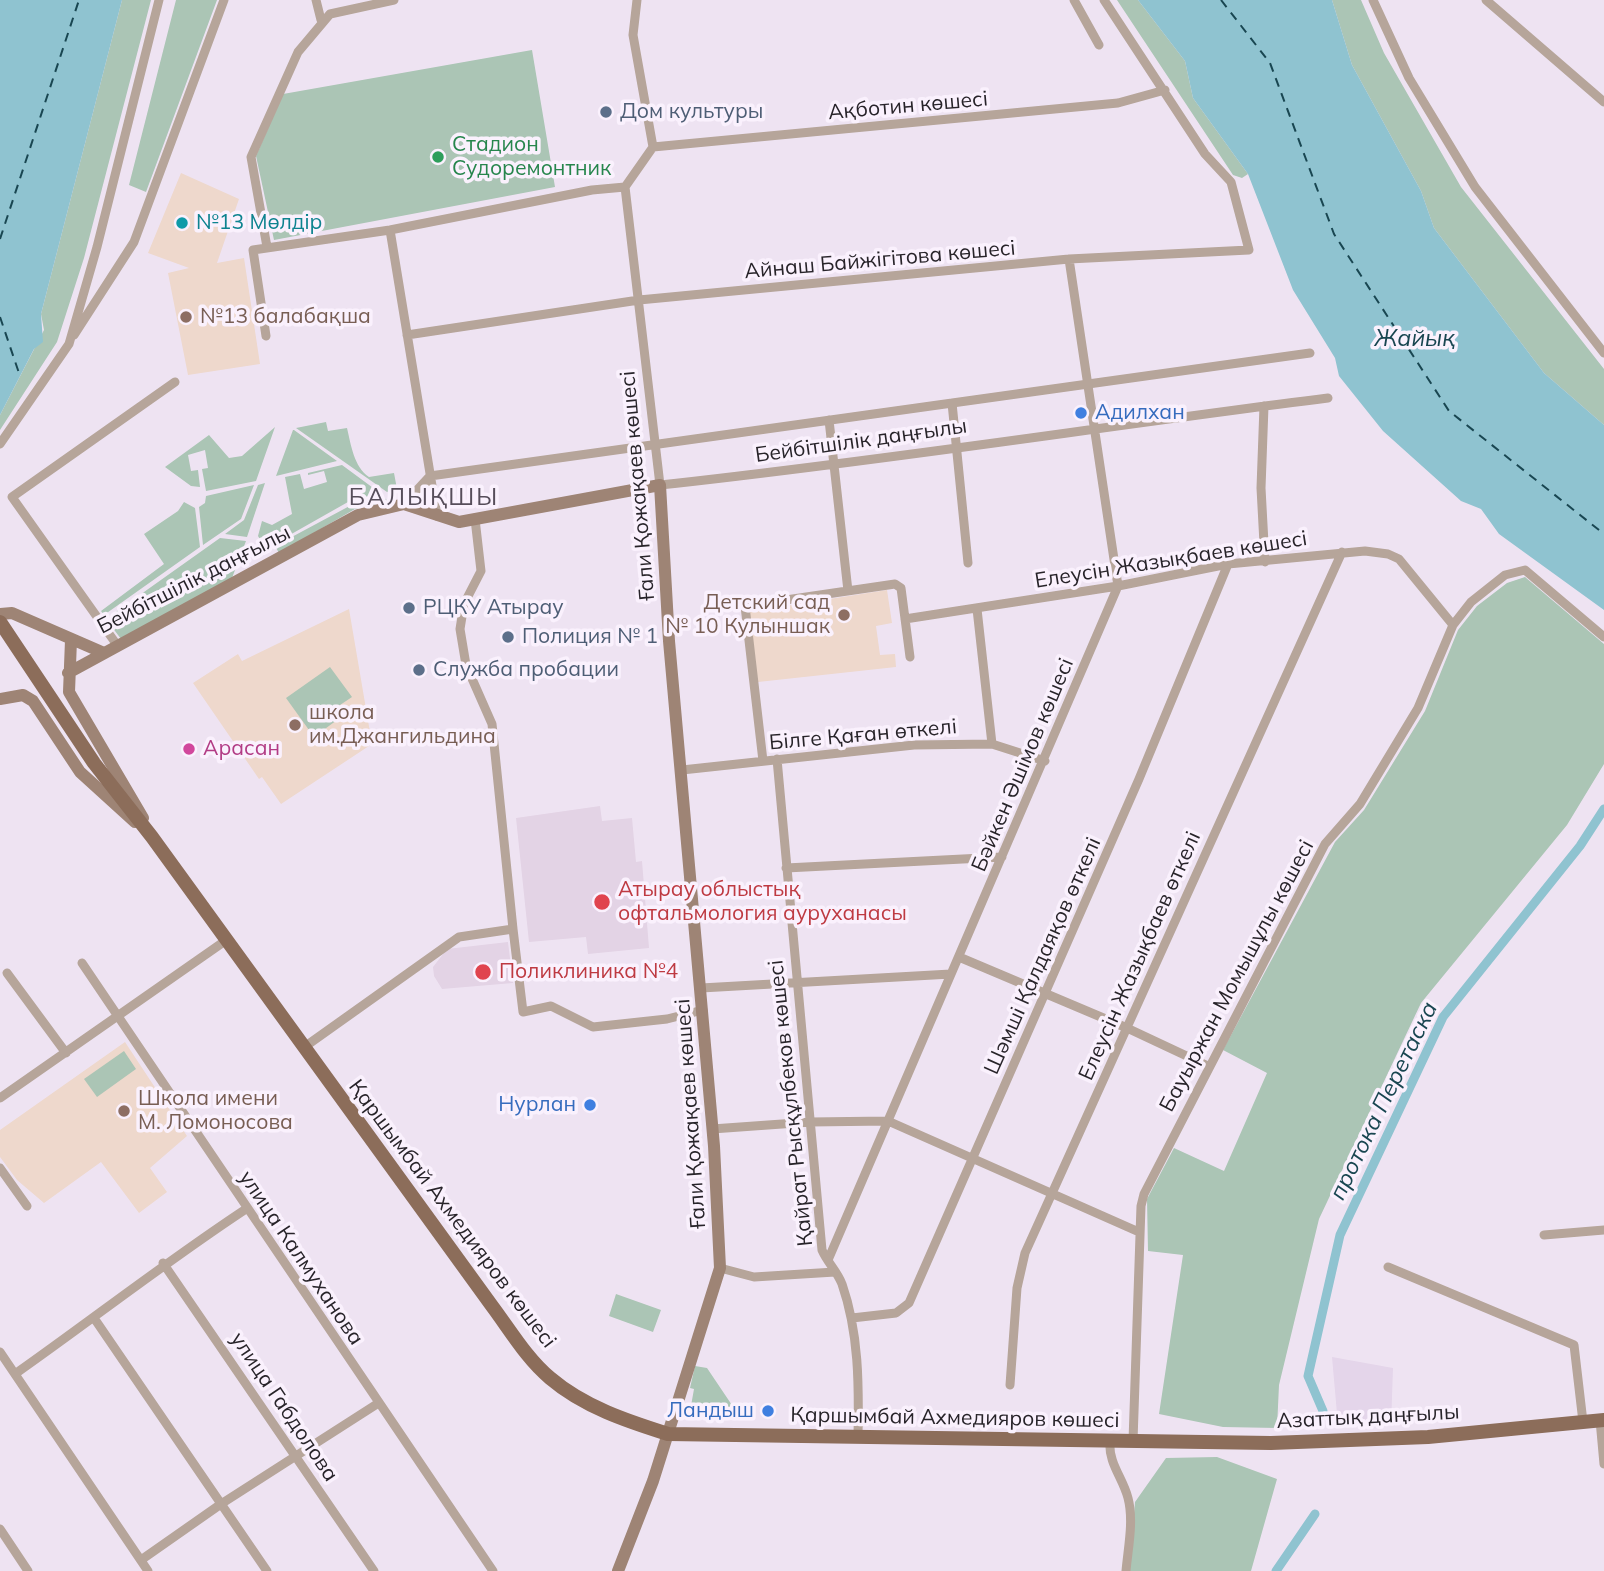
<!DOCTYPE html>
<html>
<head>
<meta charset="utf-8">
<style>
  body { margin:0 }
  canvas { display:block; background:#eee3f2 }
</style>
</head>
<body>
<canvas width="1604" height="1571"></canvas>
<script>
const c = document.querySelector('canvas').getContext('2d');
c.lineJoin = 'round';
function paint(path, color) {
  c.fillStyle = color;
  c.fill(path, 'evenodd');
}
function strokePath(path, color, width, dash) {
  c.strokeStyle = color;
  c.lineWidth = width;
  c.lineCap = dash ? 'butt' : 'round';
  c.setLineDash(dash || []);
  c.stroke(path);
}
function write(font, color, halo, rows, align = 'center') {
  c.font = font + ' Mulish,sans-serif';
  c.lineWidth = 7;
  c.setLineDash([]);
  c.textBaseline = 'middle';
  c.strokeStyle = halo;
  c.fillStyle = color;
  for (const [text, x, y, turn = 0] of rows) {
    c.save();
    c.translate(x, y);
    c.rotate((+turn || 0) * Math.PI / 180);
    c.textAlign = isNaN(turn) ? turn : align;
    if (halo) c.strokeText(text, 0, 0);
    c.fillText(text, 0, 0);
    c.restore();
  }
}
const built = new Path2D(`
  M1332,1357L1393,1368L1391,1426L1338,1425Z`);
const education = new Path2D(`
  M181,173L239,199L217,263L244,258L260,364L188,375L168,273L189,268L148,253Z
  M887,590L892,623L876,626L880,655L895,654L896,667L758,682L747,612Z
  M349,609L372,744L281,804L262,777L259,779L193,683L238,654L242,661Z
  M125,1042L187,1136L150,1168L167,1192L139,1213L101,1162L44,1203L17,1180L0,1157V1130Z`);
const medical = new Path2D(`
  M600,806L602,821L632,818L636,862L642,861L649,948L588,954L586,937L529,942L516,818Z
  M508,942L513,983L442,989L434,976L433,967L447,949Z`);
const green = new Path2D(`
  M122,0H151L84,258L57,342L0,430V415L44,330L41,314Z
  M176,0H217L146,192L129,185Z
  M1117,0H1138L1185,61L1193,98L1248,174L1242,178L1233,175Z
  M1332,0H1361L1384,53L1461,187L1604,369V425L1544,373L1434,228L1421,191L1352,65Z
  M532,50L555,187L274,240L256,156L283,94Z
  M326,422L328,431L347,428C351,445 354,467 369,477L394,473L397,489L387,492L296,428Z
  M275,427L256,481L206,491L202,469L208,468L205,450L188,455L191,471L198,470L200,487L191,486L165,467L209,435L229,458L242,456Z
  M293,430H294L337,461L276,476Z
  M342,465L380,493L348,502L272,545L261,541L258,536L262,521L272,525L292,514L285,477L300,474L304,489L327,482L324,471L308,475V473Z
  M265,483L247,537L225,534L244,520L258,485Z
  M254,485L241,519L203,545L199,507L205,503L206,496Z
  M382,496L388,501L355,509L279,553L275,546L357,502Z
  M184,502L195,508L200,547L104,615L101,611L164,564L144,534L178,511Z
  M220,538L246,541L232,578L121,639L106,619Z
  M1525,577L1604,644V764L1567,825L1421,1003L1319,1219L1279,1385L1277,1428L1223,1427L1159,1414L1183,1255L1148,1251L1147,1199L1174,1148L1224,1171L1267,1073L1223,1050L1335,842L1364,810L1425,711L1458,630L1477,606L1507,583Z
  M330,667L352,697L331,711L337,720L314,737L286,698Z
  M124,1051L136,1069L97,1097L84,1079Z
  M616,1294L661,1310L653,1332L609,1316Z
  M695,1366L707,1368L742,1420L689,1417L694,1389L690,1388Z
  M1217,1457L1277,1479L1251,1571H1129L1135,1502L1166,1458Z`);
const water = new Path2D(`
  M0,0H122L41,314L43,342L34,349L0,415Z
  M1138,0H1332L1352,65L1421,191L1434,228L1544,373L1604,425V610L1499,534L1481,509L1461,501L1383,431L1339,376L1335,358L1293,290L1248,174L1193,98L1185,61Z`);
const canal = new Path2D(`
  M1323,1411L1308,1376L1340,1235L1443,1017L1580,846L1604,809
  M1276,1571L1315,1514`);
const ferry = new Path2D(`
  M1221,0L1270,63L1334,234L1449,411L1604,534
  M0,239L79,0
  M0,317L20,376`);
const street = new Path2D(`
  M316,0L321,20
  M637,0L633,35L653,147L625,187L660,485C883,461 1105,426 1328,398
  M1074,0L1099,45
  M1373,0L1409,78L1475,187L1604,353
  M1486,0L1604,102
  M653,147L1118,103L1165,90
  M390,230L437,516
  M267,247L251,157L298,52L330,14L394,0
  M74,335L134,242L224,0
  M407,335L639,300L1069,259L1249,250L1231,182L1205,154L1104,0
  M266,336L253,250L390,230L592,190L625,187
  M952,403L968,563
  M1264,406L1261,488L1265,562
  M829,420L848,591
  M0,444L69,344L97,247L159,0
  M404,504L430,476L1310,353
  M475,519L481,571L464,604L460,629L466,665L492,724L513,929
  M977,609L992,744
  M905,619L1118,586L1228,564L1365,551L1388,554L1399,559L1453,625
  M117,645L12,497L175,382
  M777,759L822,1250C827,1262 837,1271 842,1284C859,1333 859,1385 858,1437
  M763,761L745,606L895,584L901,588L910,657
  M682,770L914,745L992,744L1045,761
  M786,868L1002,857
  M959,957L1127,1028L1208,1066
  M82,963L493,1571
  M7,973L66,1053
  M701,988L951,974
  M303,1048L459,937L513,929L523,1012L551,1006L593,1027L667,1019L703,1010
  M0,1098L225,941
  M712,1129L810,1122L888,1121L1139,1232
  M0,1168L27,1206
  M1544,1235L1604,1230
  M828,1260L1118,586L1069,259
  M163,1263L374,1571
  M1388,1267L1574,1345L1583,1422
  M720,1268L754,1277L835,1272
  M94,1318L267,1571
  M852,1318L896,1313L909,1303L1139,779L1228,564
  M0,1352L148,1571
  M15,1374C93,1319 167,1261 246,1209
  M1010,1385L1017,1288L1025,1253L1342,552
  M1600,1420L1604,1464
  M1110,1441C1108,1463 1123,1478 1128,1498C1134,1521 1128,1548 1126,1571
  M1133,1441L1141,1206L1144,1194L1325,844L1360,804L1418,708L1453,625L1471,602L1505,575L1525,570L1604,637
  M0,1529L28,1571
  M141,1560L221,1504L377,1404`);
const secondary = new Path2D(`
  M0,614L12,613L104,653
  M71,640L69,692L143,818
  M68,673L358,515L404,504L459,522L660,485L669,641L714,1146L720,1268L653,1481L618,1571
  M0,699L23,695L33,701L80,772L135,822`);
const primary = new Path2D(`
  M0,622L94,763L152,837L492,1306C510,1330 527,1359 550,1378C584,1407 627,1421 668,1434L1271,1443L1428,1437L1604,1420`);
const markers = [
  [606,112,7,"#5c6f8a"],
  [438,157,7,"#2e9e5b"],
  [182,223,7,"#0f9aa8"],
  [186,317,7,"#8d6e63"],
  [1081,413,7,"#3f7fe0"],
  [409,608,7,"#5c6f8a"],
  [844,615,7,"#8d6e63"],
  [508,637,7,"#5c6f8a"],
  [419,670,7,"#5c6f8a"],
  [295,725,7,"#8d6e63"],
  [189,749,7,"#d1479c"],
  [602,902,9,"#e0444e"],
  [483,972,9,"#e0444e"],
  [590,1105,7,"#3f7fe0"],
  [124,1111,7,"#8d6e63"],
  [768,1411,7,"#3f7fe0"]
];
const streetNames = [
  ["Ақботин көшесі",908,106,-5],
  ["Айнаш Байжігітова көшесі",880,260,-5],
  ["Бейбітшілік даңғылы",861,441,-8],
  ["Ғали Қожақаев көшесі",638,486,-95],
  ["Елеусін Жазықбаев көшесі",1171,560,-9],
  ["Бейбітшілік даңғылы",194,580,-27],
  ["Білге Қаған өткелі",863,735,-5],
  ["Бәйкен Әшімов көшесі",1023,765,-67],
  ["Шәмші Қалдаяқов өткелі",1043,956,-66],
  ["Елеусін Жазықбаев өткелі",1140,956,-66],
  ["Бауыржан Момышұлы көшесі",1237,976,-62],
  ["Қайрат Рысқұлбеков көшесі",791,1103,-96],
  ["Ғали Қожақаев көшесі",691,1114,-94],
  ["Қаршымбай Ахмедияров көшесі",452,1214,53],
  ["улица Калмуханова",301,1258,56],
  ["улица Габдолова",284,1407,56],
  ["Азаттық даңғылы",1368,1417,-3],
  ["Қаршымбай Ахмедияров көшесі",955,1418,1]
];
const serviceNames = [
  ["Дом культуры",620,112],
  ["РЦКУ Атырау",423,608],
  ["Полиция № 1",522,637],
  ["Служба пробации",433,670]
];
const leisureNames = [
  ["Стадион",452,145],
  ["Судоремонтник",452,169]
];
const cultureNames = [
  ["№13 Мөлдiр",196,223]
];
const educationNames = [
  ["№13 балабақша",200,317],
  ["Детский сад",830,603,"right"],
  ["№ 10 Кулыншак",830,627,"right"],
  ["школа",309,713],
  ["им.Джангильдина",309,737],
  ["Школа имени",138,1099],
  ["М. Ломоносова",138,1123]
];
const shopNames = [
  ["Адилхан",1095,413,"left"],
  ["Нурлан",576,1105],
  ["Ландыш",754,1411]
];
const hotelNames = [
  ["Арасан",203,749]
];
const healthNames = [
  ["Атырау облыстық",618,890],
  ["офтальмология ауруханасы",618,914],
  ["Поликлиника №4",499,972]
];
const waterNames = [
  ["Жайық",1415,339],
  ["протока Перетаска",1384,1101,-64]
];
const quarterNames = [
  ["БАЛЫҚШЫ",424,498]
];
paint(built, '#e4d5ea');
paint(education, '#eed8cc');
paint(medical, '#e3d3e5');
paint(green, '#abc5b5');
paint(water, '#8fc3d0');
strokePath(canal, '#8fc3d0', 9);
strokePath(ferry, '#194651', 2, [9, 7]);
strokePath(street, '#b6a59a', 9);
strokePath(secondary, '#9e8475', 12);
strokePath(primary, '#8c6d5a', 14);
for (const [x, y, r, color] of markers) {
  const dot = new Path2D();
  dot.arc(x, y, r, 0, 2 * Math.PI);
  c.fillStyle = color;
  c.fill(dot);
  strokePath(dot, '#faf1fd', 2.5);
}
write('21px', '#28242a', '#faf1fd', streetNames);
write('21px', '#4e5e75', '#faf1fd', serviceNames, 'left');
write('21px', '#27864d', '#faf1fd', leisureNames, 'left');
write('21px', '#0d838f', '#faf1fd', cultureNames, 'left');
write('21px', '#785e54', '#faf1fd', educationNames, 'left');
write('21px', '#366cbe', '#faf1fd', shopNames, 'right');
write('21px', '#b23c85', '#faf1fd', hotelNames, 'left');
write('21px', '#be3a42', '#faf1fd', healthNames, 'left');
write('italic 23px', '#194651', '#faf1fd', waterNames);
c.letterSpacing = '2px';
write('24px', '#574e5b', '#faf1fd', quarterNames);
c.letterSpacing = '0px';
</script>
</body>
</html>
